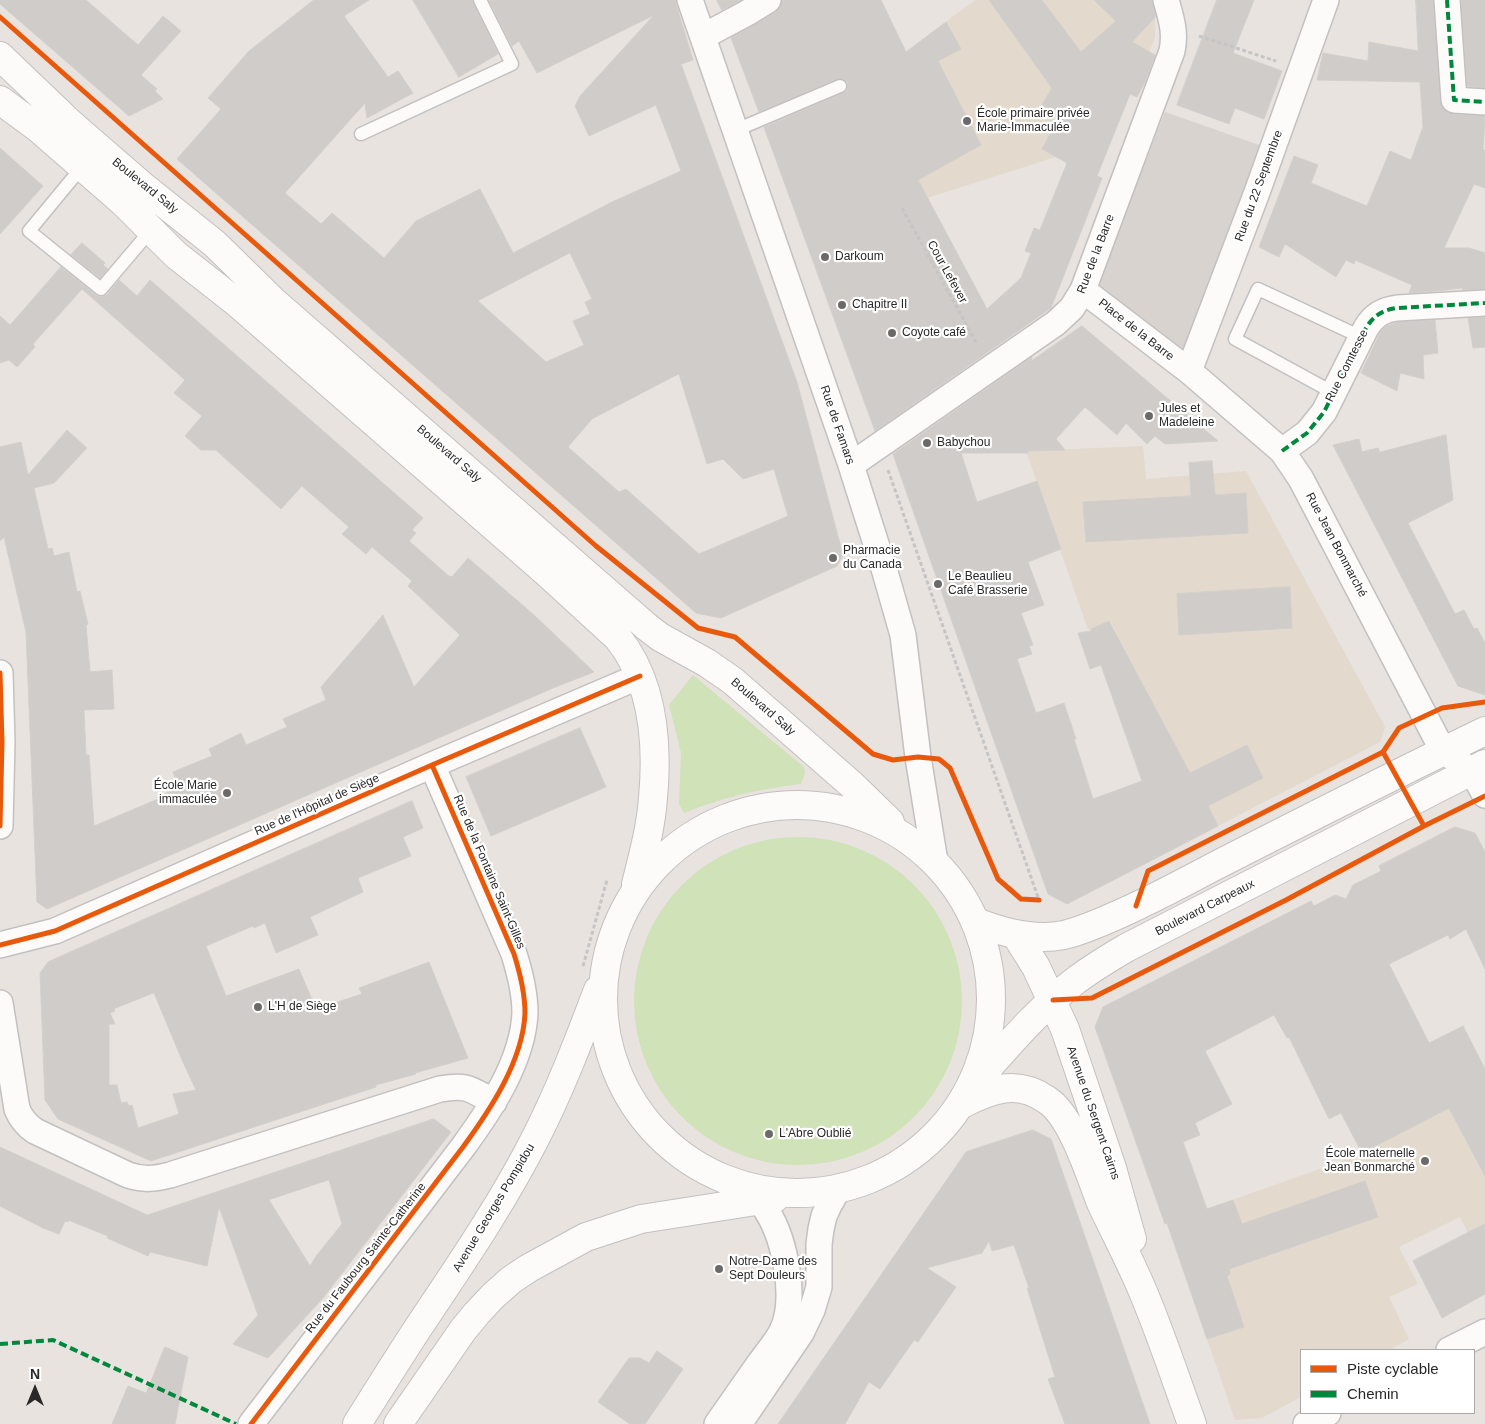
<!DOCTYPE html>
<html>
<head>
<meta charset="utf-8">
<style>
  body { margin:0 }
  #map { position:relative; width:1485px; height:1424px; overflow:hidden; background:#e8e3df; font-family:Arial,sans-serif }
  canvas { display:block }
  .legend { position:absolute; left:1300px; top:1349px; width:175px; height:65px; box-sizing:border-box; background:#fff; border:1px solid #a9a9a9; margin:0; padding:6px 9px; list-style:none; font-size:15px; color:#292929 }
  .legend li { display:flex; align-items:center; gap:10px; height:25px }
  .legend b { width:25px; border:1px solid #a9a9a9 }
  .north { position:absolute; left:10px; top:1364px; width:50px; height:50px; -webkit-text-stroke:4px #fff; paint-order:stroke; rotate:0deg; font-size:14px; font-weight:700; line-height:20px; text-align:center; color:#292929 }
  .north::after { content:''; display:block; margin:auto; width:18px; height:22px; background:#292929; clip-path:polygon(50% 0,100% 100%,50% 72%,0 100%) }
</style>
</head>
<body>
<div id="map">
<canvas width="1485" height="1424"></canvas>
<ul class="legend">
<li><b style="height:6px;background:#e8590c"></b>Piste cyclable</li>
<li><b style="height:6px;background:#00873e"></b>Chemin</li>
</ul>
<div class="north">N</div>
</div>
<script>
const c = document.querySelector('canvas').getContext('2d');
c.lineJoin = 'round';
function paint(path, color) {
  c.fillStyle = color;
  c.fill(path, 'evenodd');
}
function strokePath(path, color, width, dash) {
  c.strokeStyle = color;
  c.lineWidth = width;
  c.lineCap = dash ? 'butt' : 'round';
  c.setLineDash(dash || []);
  c.stroke(path);
}
function write(font, color, halo, rows, align = 'center') {
  c.font = font + ' Arial,sans-serif';
  c.lineWidth = 4.5;
  c.setLineDash([]);
  c.textBaseline = 'middle';
  c.strokeStyle = halo;
  c.fillStyle = color;
  for (const [text, x, y, turn = 0] of rows) {
    c.save();
    c.translate(x, y);
    c.rotate((+turn || 0) * Math.PI / 180);
    c.textAlign = isNaN(turn) ? turn : align;
    if (halo) c.strokeText(text, 0, 0);
    c.fillText(text, 0, 0);
    c.restore();
  }
}
const education = new Path2D(`
  M975,0H1155V38L1149,52L1056,157L927,198L870,107L940,57L928,35Z
  M1143,446L1146,479L1246,471L1385,727L1380,742L1218,826L1110,621L1088,630L1026,451Z
  M1472,1045L1485,1069V1265L1460,1217L1399,1247L1418,1284L1389,1297L1409,1339L1389,1350H1301V1397L1262,1418L1235,1420L1167,1223L1362,1154L1341,1113Z`);
const green = new Path2D(`
  M693,675L804,767L805,773L801,784C758,789 724,797 684,813L679,804L681,753L669,705Z
  M634 1001a164 164 0 1 1 328 0a164 164 0 1 1-328 0Z`);
const plaza = new Path2D(`
  M1165,112L1262,146L1184,351L1097,285Z`);
const building = new Path2D(`
  M0,0H86L138,45L163,16L181,31L141,75L157,89L155,91L163,99L129,116L0,4Z
  M314,0H369L344,16L388,77L398,71L413,93L367,118L365,103L285,193L321,224L332,213L384,258L416,221L480,189L513,253L612,202L681,171L656,105L589,136L575,106L580,96L654,15L537,73L519,41L512,46L489,0H676V4L693,60L681,64L797,382L843,555L837,566L721,618L696,613L177,159L221,109L208,98L249,51ZM570,253L592,299L585,302L590,314L573,321L584,345L546,362L478,301ZM679,374L707,464L723,459L743,479L774,469L788,516L699,554L626,489L619,492L568,447L592,419Z
  M413,0H472L498,54L459,77Z
  M717,0H741L722,10Z
  M782,0H881L906,52L946,22L961,49L938,61L981,145L918,180L987,309L1021,278L1031,253L1025,251L1034,228L1040,230L1067,163L1042,149L1059,118L1042,105L1052,88L989,0H1042L1081,52L1116,21L1094,0H1152L1156,16L1132,42L1155,55L1145,82L1137,97L1130,94L1097,176L1102,178L1051,308L875,431L764,127L843,93L847,90L848,83L844,79H837L759,112L731,38L776,12L780,7Z
  M1217,0H1254L1233,53L1282,71L1264,119L1235,108L1229,124L1177,105Z
  M1416,0H1433L1440,101L1442,107L1446,112L1453,114L1485,116L1483,150H1485V188L1474,184L1444,248H1469L1485,253V289L1463,290L1462,288L1437,291L1409,293L1412,285L1355,260L1354,264L1346,260L1336,277L1285,244L1279,257L1259,247L1294,156L1318,165L1311,183L1367,206L1390,151L1411,160L1423,127L1420,82L1317,80L1323,53L1368,61L1369,42L1418,51Z
  M1461,0H1485V88L1467,86Z
  M0,148L43,186L0,234Z
  M82,243L105,263L103,265L108,269L100,278L71,255Z
  M61,267L96,295L100,297L107,295L119,280L137,296L150,280L423,518L412,530L416,533L409,541L450,577L451,576L452,577L468,558L534,615L594,672L553,688L47,909L37,902L26,632L4,537L0,541V447L21,442L28,475L67,430L87,448L54,483L34,488L48,549L52,548L54,556L69,552L77,592L80,591L88,624L86,625L90,672L112,670L114,709L84,710L86,755H89L94,826L158,799L157,797L179,788L173,772L212,756L209,749L241,733L246,745L287,727L283,719L326,700L321,687L383,615L414,687L460,635L408,586L412,581L372,547L366,554L342,534L349,527L302,486L281,509L216,450H201L185,436L202,416L174,393L185,380L82,289L33,344L35,347L17,367L9,360L0,363V316L10,325Z
  M1485,317V347L1473,348L1468,318Z
  M1435,320L1438,353L1423,355L1424,379L1400,373L1397,391L1361,373L1381,331L1387,326L1399,322Z
  M1082,326L1218,441L1165,444L1155,436L1147,444L1126,423L1117,435L1085,407L1056,439L1065,450L1027,451L1028,453H961L977,502L1037,481L1061,549L1028,562L1044,605L1021,613L1033,645L1029,646L1032,654L1017,659L1036,713L1064,703L1076,739H1074L1093,799L1142,781L1101,665L1090,669L1078,633L1091,631V629L1109,621L1190,773L1247,745L1263,778L1208,806L1218,826L1067,904L1048,894L893,454L1032,357L1031,361Z
  M1446,435L1453,500L1408,523L1455,614L1464,610L1474,629L1477,628L1485,643V695L1458,686L1333,445L1359,439L1362,452L1378,448L1380,452Z
  M1212,461L1215,495L1246,493L1248,533L1086,542L1083,502L1191,496L1189,463Z
  M1290,587L1292,628L1179,635L1177,594Z
  M580,728L606,787L491,836L466,777Z
  M412,801L423,828L403,837L411,856L358,878L363,892L310,917L318,935L276,953L265,923L254,928L253,926L206,946L226,996L299,969L316,1009L362,994L359,988L429,962L468,1058L415,1073L416,1074L376,1085V1087L151,1161L58,1119L45,1100L40,973L48,962ZM154,993L182,1060L196,1090L173,1094L179,1114L138,1128L132,1105L129,1106L127,1102L121,1103L117,1085H109V1024H115L110,1013L115,1011L114,1009Z
  M1455,827L1475,833L1485,852V969L1466,929L1450,939L1448,935L1389,964L1429,1043L1463,1026L1485,1069V1176L1449,1108L1362,1153L1341,1113L1329,1119L1289,1037L1287,1038L1274,1015L1205,1051L1232,1104L1195,1123L1200,1135L1183,1142L1207,1209L1233,1200L1242,1224L1365,1181L1378,1217L1229,1269L1230,1274L1227,1276L1244,1327L1207,1339L1167,1223L1165,1224L1095,1027L1103,1007L1311,901L1314,906L1335,895L1346,899L1353,885L1381,871L1379,866Z
  M434,1119L451,1132L323,1298L268,1358L233,1344L258,1315L219,1207L207,1266L150,1252L148,1256L107,1238L108,1236L68,1220V1222L65,1221L59,1234L43,1228L0,1206V1147L147,1215ZM329,1180L342,1224L317,1255L310,1266L269,1200Z
  M1033,1130L1051,1139L1150,1424H1065L1048,1379L1055,1377L1027,1288H1029L1014,1245L992,1251L989,1241L982,1253L927,1268L956,1287L918,1342L914,1340L880,1389L869,1382L845,1424H778L966,1152Z
  M1485,1224V1294L1442,1318L1413,1261Z
  M165,1347L188,1357L175,1424H112L128,1386L146,1393Z
  M657,1351L683,1369L645,1424H630L598,1402L629,1358H640L649,1363Z`);
const path = new Path2D(`
  M1199,36L1276,61
  M902,208L977,344
  M888,470L1039,900
  M583,966L607,880`);
const lane = new Path2D(`
  M736,130L840,86
  M361,134L512,64L480,0
  M82,167L29,231L101,289L151,230
  M1334,393L1235,339L1258,289L1361,337`);
const street = new Path2D(`
  M690,0L851,465L885,572L903,635L918,757L935,862
  M1447,0L1454,100L1485,102
  M704,36L747,13L768,0
  M1083,290L1189,371L1282,451L1301,479L1443,751L1472,771L1485,795
  M1189,371L1256,195L1326,0
  M1282,451L1307,433L1324,412L1366,328C1374,315 1383,310 1397,308L1485,303
  M851,465L1056,323L1072,308L1083,290L1172,51C1176,32 1171,18 1166,0
  M0,673L2,742L0,826
  M0,945L55,931L432,765L640,676
  M0,1003L17,1109C21,1119 26,1125 35,1131L128,1175C143,1180 155,1179 170,1175L440,1089C467,1084 470,1089 494,1102
  M1449,1350L1485,1332
  M251,1424L463,1147C490,1110 523,1061 525,1013C525,993 520,973 514,954L432,765
  M717,1424C731,1404 745,1384 759,1364C766,1354 775,1344 781,1333C798,1301 785,1240 767,1211C761,1200 753,1193 744,1186
  M739,1424L801,1333L812,1310L819,1287V1244L821,1229L824,1216L829,1205L839,1188
  M1306,1424L1328,1413`);
const secondary = new Path2D(`
  M0,56L70,123L145,188L215,244L272,300L647,627L660,637L707,663L733,681L852,785L890,822
  M0,100L38,128L124,203L176,255L236,302L547,573L618,638C653,682 658,744 653,798C651,827 643,856 636,884
  M603 999a194 194 0 1 1 388 0a194 194 0 1 1-388 0Z
  M976,922C1004,933 1034,941 1064,935C1085,930 1104,921 1124,912C1155,898 1185,882 1215,866C1305,820 1394,775 1485,731
  M1016,935L1036,967L1065,1029L1112,1168L1132,1239
  M980,1077C1010,1043 1039,1009 1075,981C1091,969 1109,958 1126,948L1485,764
  M962,1104C991,1089 1017,1079 1047,1100C1072,1116 1090,1175 1101,1203C1116,1235 1133,1266 1146,1299C1163,1340 1177,1383 1192,1424
  M357,1424C377,1392 397,1360 418,1328C460,1265 502,1204 536,1137C560,1090 579,1040 598,990
  M398,1424L463,1330L477,1313L493,1296L511,1280L529,1268L586,1237L641,1219L775,1198`);
const quiet = new Path2D(`
  M1447,0L1454,100L1485,102
  M1282,451L1307,433L1324,412L1366,328C1374,315 1383,310 1397,308L1485,303
  M0,1344L53,1340L236,1424`);
const cycleway = new Path2D(`
  M0,17L596,546L698,628L735,637L873,754L893,760L918,757L939,759L950,768L998,879L1021,899L1039,900
  M0,673L2,742L0,826
  M1383,752L1424,826
  M1136,906L1148,871L1383,752L1399,728L1442,708L1485,702
  M0,945L55,931L432,765L640,676
  M1053,1000L1092,998L1286,900L1424,826L1485,796
  M251,1424L463,1147C490,1110 523,1061 525,1013C525,993 520,973 514,954L432,765`);
const markers = [
  [967,121,5,"#6c6a69"],
  [825,257,5,"#6c6a69"],
  [842,305,5,"#6c6a69"],
  [892,333,5,"#6c6a69"],
  [1149,416,5,"#6c6a69"],
  [927,443,5,"#6c6a69"],
  [833,558,5,"#6c6a69"],
  [938,584,5,"#6c6a69"],
  [227,793,5,"#6c6a69"],
  [258,1007,5,"#6c6a69"],
  [769,1134,5,"#6c6a69"],
  [1425,1161,5,"#6c6a69"],
  [719,1269,5,"#6c6a69"]
];
const poiNames = [
  ["École primaire privée",977,114],
  ["Marie-Immaculée",977,128],
  ["Darkoum",835,257],
  ["Chapitre II",852,305],
  ["Coyote café",902,333],
  ["Jules et",1159,409],
  ["Madeleine",1159,423],
  ["Babychou",937,443],
  ["Pharmacie",843,551],
  ["du Canada",843,565],
  ["Le Beaulieu",948,577],
  ["Café Brasserie",948,591],
  ["École Marie",217,786,"right"],
  ["immaculée",217,800,"right"],
  ["L'H de Siège",268,1007],
  ["L'Abre Oublié",779,1134],
  ["École maternelle",1415,1154,"right"],
  ["Jean Bonmarché",1415,1168,"right"],
  ["Notre-Dame des",729,1262],
  ["Sept Douleurs",729,1276]
];
const streetNames = [
  ["Boulevard Saly",145,186,39],
  ["Rue du 22 Septembre",1259,186,-70],
  ["Rue de la Barre",1096,254,-69],
  ["Cour Lefever",947,272,61],
  ["Place de la Barre",1136,330,38],
  ["Rue Comtesse",1347,366,-63],
  ["Rue de Famars",837,425,71],
  ["Boulevard Saly",449,454,41],
  ["Rue Jean Bonmarché",1336,545,62],
  ["Boulevard Saly",763,707,41],
  ["Rue de l'Hôpital de Siège",317,805,-24],
  ["Rue de la Fontaine Saint-Gilles",489,872,67],
  ["Boulevard Carpeaux",1205,908,-27],
  ["Avenue du Sergent Cairns",1093,1113,71],
  ["Avenue Georges Pompidou",494,1208,-59],
  ["Rue du Faubourg Sainte-Catherine",366,1258,-52]
];
paint(education, '#e3d9cd');
paint(green, '#cfe2b8');
paint(plaza, '#d8d3cf');
paint(building, '#cfccc9');
strokePath(building, '#d3cfcb', 1);
strokePath(lane, '#c2c0c0', 15);
strokePath(street, '#c2c0c0', 28);
strokePath(secondary, '#c2c0c0', 30);
strokePath(path, '#c6c5c5', 3, [4, 2.5]);
strokePath(lane, '#fcfbfa', 12);
strokePath(street, '#fcfbfa', 25);
strokePath(secondary, '#fcfbfa', 28);
strokePath(quiet, '#00873e', 4, [8, 4]);
strokePath(cycleway, '#e8590c', 5);
for (const [x, y, r, color] of markers) {
  const dot = new Path2D();
  dot.arc(x, y, r, 0, 2 * Math.PI);
  c.fillStyle = color;
  c.fill(dot);
  strokePath(dot, '#fff', 2);
}
write('12px', '#292929', '#fff', poiNames, 'left');
write('12px', '#292929', '#fff', streetNames);
</script>
</body>
</html>
